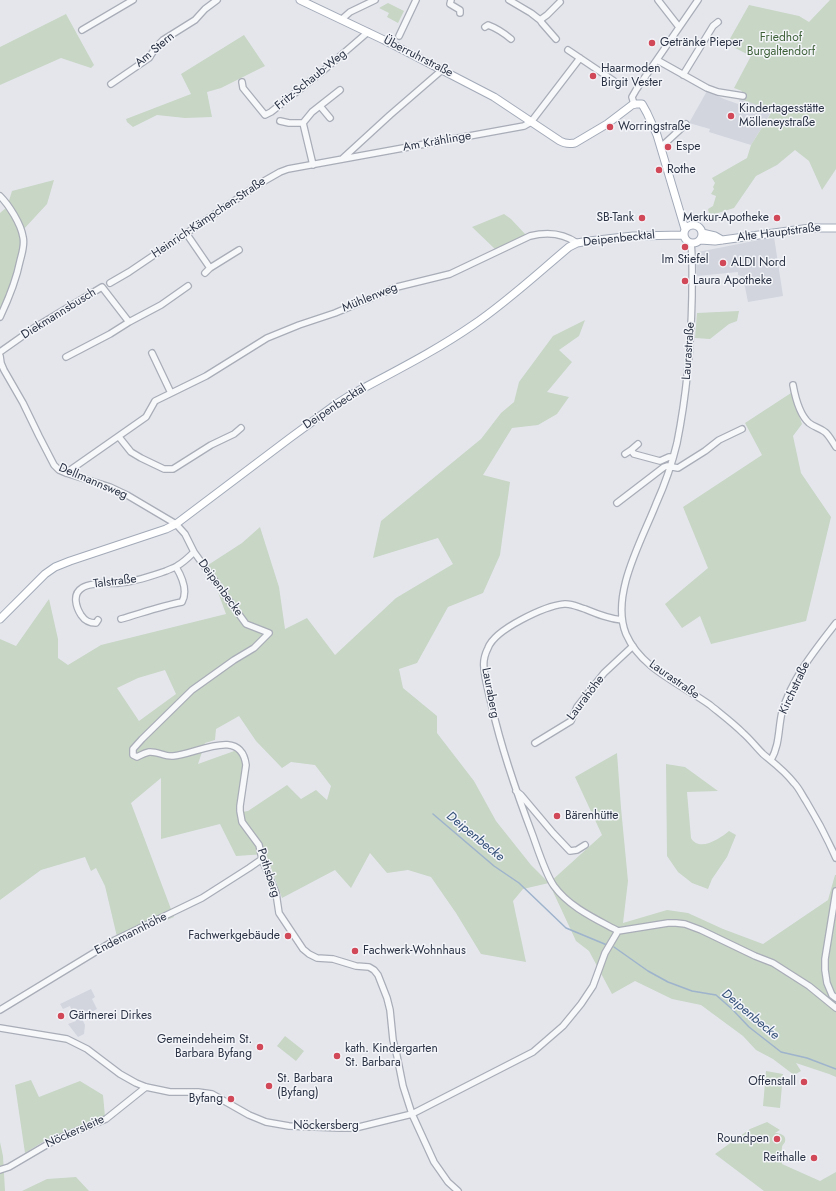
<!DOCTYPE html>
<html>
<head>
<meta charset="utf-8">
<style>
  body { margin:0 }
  canvas { display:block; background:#e4e6ec }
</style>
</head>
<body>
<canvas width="836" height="1191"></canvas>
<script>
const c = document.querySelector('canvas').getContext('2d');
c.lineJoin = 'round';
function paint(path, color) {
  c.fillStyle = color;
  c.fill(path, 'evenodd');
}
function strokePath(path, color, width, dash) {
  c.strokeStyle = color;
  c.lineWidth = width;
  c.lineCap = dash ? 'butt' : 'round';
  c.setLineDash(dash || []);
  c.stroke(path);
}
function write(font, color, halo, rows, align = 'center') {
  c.font = font + ' Jost,sans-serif';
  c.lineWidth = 3;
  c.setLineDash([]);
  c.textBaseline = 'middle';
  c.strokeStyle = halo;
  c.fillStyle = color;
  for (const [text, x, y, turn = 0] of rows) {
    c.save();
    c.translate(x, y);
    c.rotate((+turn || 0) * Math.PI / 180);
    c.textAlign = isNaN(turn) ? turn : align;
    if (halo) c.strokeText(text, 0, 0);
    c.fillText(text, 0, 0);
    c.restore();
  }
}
const built = new Path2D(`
  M707,91L724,99L738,104L740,99L773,109L751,145L709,132L710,129L689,123Z
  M774,237L783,296L748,302L743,277L738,275V272L697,276L696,254L698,252Z
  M91,989L95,997L92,999L97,1009L81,1017L85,1025L84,1034L78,1037L68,1024L76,1021L70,1006L63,1009L60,1004Z`);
const green = new Path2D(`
  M830,0H836V169L822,190L809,161L795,150L777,165L756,176L734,208L715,214L709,213L708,209L713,206L716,196L711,194L714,189L713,187L715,183L712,178L747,158L751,145L773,110L740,99L742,91L734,88L751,56L727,44L749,5L799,16L809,22Z
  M388,3L404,11L398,23L387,17L389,13L379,8Z
  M66,14L94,65L91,68L61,58L0,85V47Z
  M244,35L265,66L221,88L207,92L212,117L185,118L157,115L133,127L127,122L126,119L191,94L181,74Z
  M54,180L47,204L23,230L14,283L0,315V213L7,207L12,191Z
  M504,214L511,219L526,235L496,250L472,227Z
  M739,311L737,321L729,324L710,339L695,338L697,313Z
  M585,320L579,336L559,350L572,362L547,392L569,397L557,414L538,425L512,428L483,475L510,482L500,555L483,593L448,607L417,663L399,669L403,688L437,716V733L474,781L496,821L531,865L549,883L602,835L575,777L617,753L621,808L628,881L623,923L667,910L688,913L723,929L763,944L828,900L835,875H836V1077L829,1074L796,1063L801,1071L794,1075L773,1059L756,1050L743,1036L701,1005L672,999L635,981L612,994L589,951L576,941L549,883L523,889L513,901L526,962L481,954L456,913L431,877L408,870L387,873L370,853L351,888L335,870L282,898L266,854L236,856L220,824L161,839V778L131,803L174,917L118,941L105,886L96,868L91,871L85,857L41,870L0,900V639L16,646L49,599L58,639V658L68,665L101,645L226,614L208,565L242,543L260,527L279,587L285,629L307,618L335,655L396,598L453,564L438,538L373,558L381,521L481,439L501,413L514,402L519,382L553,336ZM165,670L176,694L139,721L117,688L138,678ZM239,716L256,741L282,768L291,762L315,765L331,786L327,800L316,790L301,799L287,785L248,811L242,812L243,761L237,750L198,764L205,743L215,740L216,729Z
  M791,393L802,424L793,436L801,473L831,517L806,621L711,644L700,616L682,628L665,604L708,568L683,507L762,455L745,423Z
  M666,764L685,767L718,791L687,792L691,838C692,840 694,842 696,843C706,848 722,837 729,831L736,835L727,857L712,879L708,889L692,883L678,872L667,856Z
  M285,1036L304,1051L296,1061L277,1046Z
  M766,1071L783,1074L780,1108L763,1106Z
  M31,1080L39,1097L80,1081L103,1095L105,1117L51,1137L25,1153L15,1085Z
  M767,1122L780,1130L775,1133C780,1133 787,1135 785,1142C784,1144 782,1145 782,1147C781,1153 782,1158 782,1164L820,1181L836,1172V1191H764L715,1154L750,1129Z
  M0,1142L3,1156L5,1191H0Z
  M76,1177L89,1191H22L47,1179Z`);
const stream = new Path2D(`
  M433,814L494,866L519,883L566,928L607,945
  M614,947L648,971L668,982L692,991L716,995L732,1009L749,1027L781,1052L807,1058L836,1069`);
const minor = new Path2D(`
  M451,0L450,4L460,10V13
  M509,0L531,13L540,20L547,15L560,2
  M658,0L679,27
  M342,19L350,12L375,0
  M540,20L542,23L556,39
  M485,27L488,25C496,28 504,33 511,39
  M82,30L133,0
  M399,36L416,0
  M568,50L614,81
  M657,60L707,88L718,92L743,96
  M683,75L713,26L718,22
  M242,82L243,88L265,115L271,112L324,70L368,32
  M111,84L149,58L156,47L163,40L195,20L205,9L217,0
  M634,104L632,97L636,90L698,0
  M320,106L330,118
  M280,121L289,123H303
  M661,147L686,124
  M342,159L390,115L442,70
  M313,165L303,123L312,112L340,90
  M0,196C9,205 21,224 23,237C25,245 22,253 20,261C16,281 9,298 0,317
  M186,233L210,268
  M691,243C693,260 692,279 692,296C691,347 687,393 677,443C672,464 665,484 656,504C642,540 610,595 626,634C641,669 681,684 710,705C721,714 733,723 743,733C750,739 756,747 763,754C774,763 785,771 794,783C799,788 802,795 806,801C817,819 827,838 836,858
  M205,273L210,268L239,250
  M110,283L129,272L259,184L280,172L288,169L524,126L531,122L580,58
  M0,352L34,328L102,287L129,322
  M152,353L171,393
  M0,356L1,363L4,370L23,403L39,436L54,465L59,470L66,473L110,487L127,495L176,524L185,534L194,552L246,624L269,633L254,648L234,660L192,690L142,739L133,749V755L137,757C141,755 144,753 149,752C157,751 165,757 173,756C195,755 241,726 246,765L240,806V811L242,822L259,845L262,859L276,893L279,913L303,949L309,954L317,958L333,959L356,966L369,967L374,970L378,975L387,998L390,1010L393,1040L397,1056L403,1086L412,1114L434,1162L448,1182L458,1191
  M66,357L110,334L129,322L161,305L188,286
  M793,385C795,396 800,415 809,423C814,427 820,428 825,432C829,435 833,443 836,447
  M119,437L131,452L141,458L164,469H173L211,445L234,434L241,428
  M631,450L638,444
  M625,454L631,450L634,454L660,461L669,457H673
  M66,473L146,417L155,401L206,376L267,338L299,325L335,313L397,287L450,274L530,236C546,232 563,233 577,243
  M617,503L664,467L667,466L678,468L705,451L719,440L742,429
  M121,619C142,613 161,606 182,602C188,591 182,577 176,567
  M98,620L96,623C89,623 85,621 81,615C76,607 72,594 82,588C90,582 109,584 119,583C135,582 151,576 166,571C170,569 174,568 177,566C184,562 189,557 194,552
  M535,743L571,721L577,707L604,673L633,646
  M771,760C780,744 778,729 782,712C792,678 815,650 836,623
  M516,791L521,795L553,833L570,851L577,850L585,845
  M836,891L825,959V970L827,983L832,995L836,998
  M618,931C596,919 569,907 554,886C546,875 538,850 533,836C517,794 502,751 492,707C489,694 485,681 484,668C483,661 485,654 488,648C495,629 545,606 564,604C571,603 578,607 585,609C597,614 609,619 622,620
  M618,931L668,923H676L685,924L701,930L755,956L773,963L809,986L836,1008
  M0,1010L115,940L202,898L249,868L262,859
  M0,1028L67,1039L87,1049L120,1074L136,1083L146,1087L170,1092H198L212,1094L249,1115L266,1122L289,1126L340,1128H355L412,1114L533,1052L563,1026L581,1004L593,986L605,953L618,931
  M0,1170L9,1167L55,1140L106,1119L146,1087`);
const major = new Path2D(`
  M300,0L384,40L494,97L560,141C565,144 569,144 575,143L607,124L632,105L636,104H642L647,113L657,135L685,229
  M684 234a9 9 0 1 1 18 0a9 9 0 1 1-18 0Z
  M702,233L715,236L722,240
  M700,240L715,241L810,228H836
  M0,619L45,574L55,567L70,561L166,529L176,524L290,438L335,405L349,396C391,373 434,352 473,325C507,302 538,273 569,247L577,243L589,241L633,236L684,235`);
const markers = [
  [652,43,4,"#d14858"],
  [593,76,4,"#d14858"],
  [731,116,4,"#d14858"],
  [610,127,4,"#d14858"],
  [668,147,4,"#d14858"],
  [659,170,4,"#d14858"],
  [642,218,4,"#d14858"],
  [777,218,4,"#d14858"],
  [685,247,4,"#d14858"],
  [723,263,4,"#d14858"],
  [685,281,4,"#d14858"],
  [557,816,4,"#d14858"],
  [288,936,4,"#d14858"],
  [355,951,4,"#d14858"],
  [61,1016,4,"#d14858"],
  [260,1047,4,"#d14858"],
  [337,1056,4,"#d14858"],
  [804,1082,4,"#d14858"],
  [269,1086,4,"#d14858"],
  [231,1099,4,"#d14858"],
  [777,1139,4,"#d14858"],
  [814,1158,4,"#d14858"]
];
const parkNames = [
  ["Friedhof",781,38],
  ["Burgaltendorf",781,52]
];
const poiNames = [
  ["Getränke Pieper",660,43],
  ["Haarmoden",601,69],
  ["Birgit Vester",601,83],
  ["Kindertagesstätte",739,109],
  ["Mölleneystraße",739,123],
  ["Worringstraße",618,127],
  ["Espe",676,147],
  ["Rothe",667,170],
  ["SB-Tank",634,218,"right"],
  ["Merkur-Apotheke",769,218,"right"],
  ["Im Stiefel",685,260,"center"],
  ["ALDI Nord",731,263],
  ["Laura Apotheke",693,281],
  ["Bärenhütte",565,816],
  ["Fachwerkgebäude",280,936,"right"],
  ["Fachwerk-Wohnhaus",363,951],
  ["Gärtnerei Dirkes",69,1016],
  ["Gemeindeheim St.",252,1040,"right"],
  ["Barbara Byfang",252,1054,"right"],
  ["kath. Kindergarten",345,1049],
  ["St. Barbara",345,1063],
  ["St. Barbara",277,1079],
  ["(Byfang)",277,1093],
  ["Offenstall",796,1082,"right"],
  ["Byfang",223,1099,"right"],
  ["Roundpen",769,1139,"right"],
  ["Reithalle",806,1158,"right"]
];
const streetNames = [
  ["Am Stern",155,50,-40],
  ["Überruhrstraße",418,57,27],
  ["Fritz-Schaub-Weg",311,80,-39],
  ["Am Krählinge",437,142,-10],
  ["Heinrich-Kämpchen-Straße",209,218,-34],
  ["Alte Hauptstraße",779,233,-7],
  ["Deipenbecktal",619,239,-6],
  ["Mühlenweg",370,298,-22],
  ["Diekmannsbusch",59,314,-32],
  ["Laurastraße",689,351,-86],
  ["Deipenbecktal",335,407,-33],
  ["Dellmannsweg",93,482,23],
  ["Talstraße",115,582,-7],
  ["Deipenbecke",220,588,54],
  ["Laurastraße",674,680,35],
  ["Kirchstraße",795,688,-65],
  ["Lauraberg",490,693,79],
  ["Laurahöhe",586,698,-53],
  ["Pothsberg",268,873,72],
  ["Endemannhöhe",131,934,-27],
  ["Nöckersberg",326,1126],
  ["Nöckersleite",75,1132,-24]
];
const waterNames = [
  ["Deipenbecke",475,837,39],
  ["Deipenbecke",750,1015,40]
];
paint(built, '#d2d5de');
paint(green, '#c8d6c5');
strokePath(stream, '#9eb3cc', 1.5);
strokePath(minor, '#a9adb7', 8);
strokePath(major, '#a3aab8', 9);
strokePath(minor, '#f7f8fa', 5.5);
strokePath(major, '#fff', 7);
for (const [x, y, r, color] of markers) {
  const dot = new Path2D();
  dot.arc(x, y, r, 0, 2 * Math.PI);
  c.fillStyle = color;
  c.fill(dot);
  strokePath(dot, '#f3f5f9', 1.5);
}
write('12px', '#3e6138', '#f3f5f9', parkNames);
write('12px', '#2b3345', '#f3f5f9', poiNames, 'left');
write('12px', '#2b3345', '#f3f5f9', streetNames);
write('italic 13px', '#345079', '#f3f5f9', waterNames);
</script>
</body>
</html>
